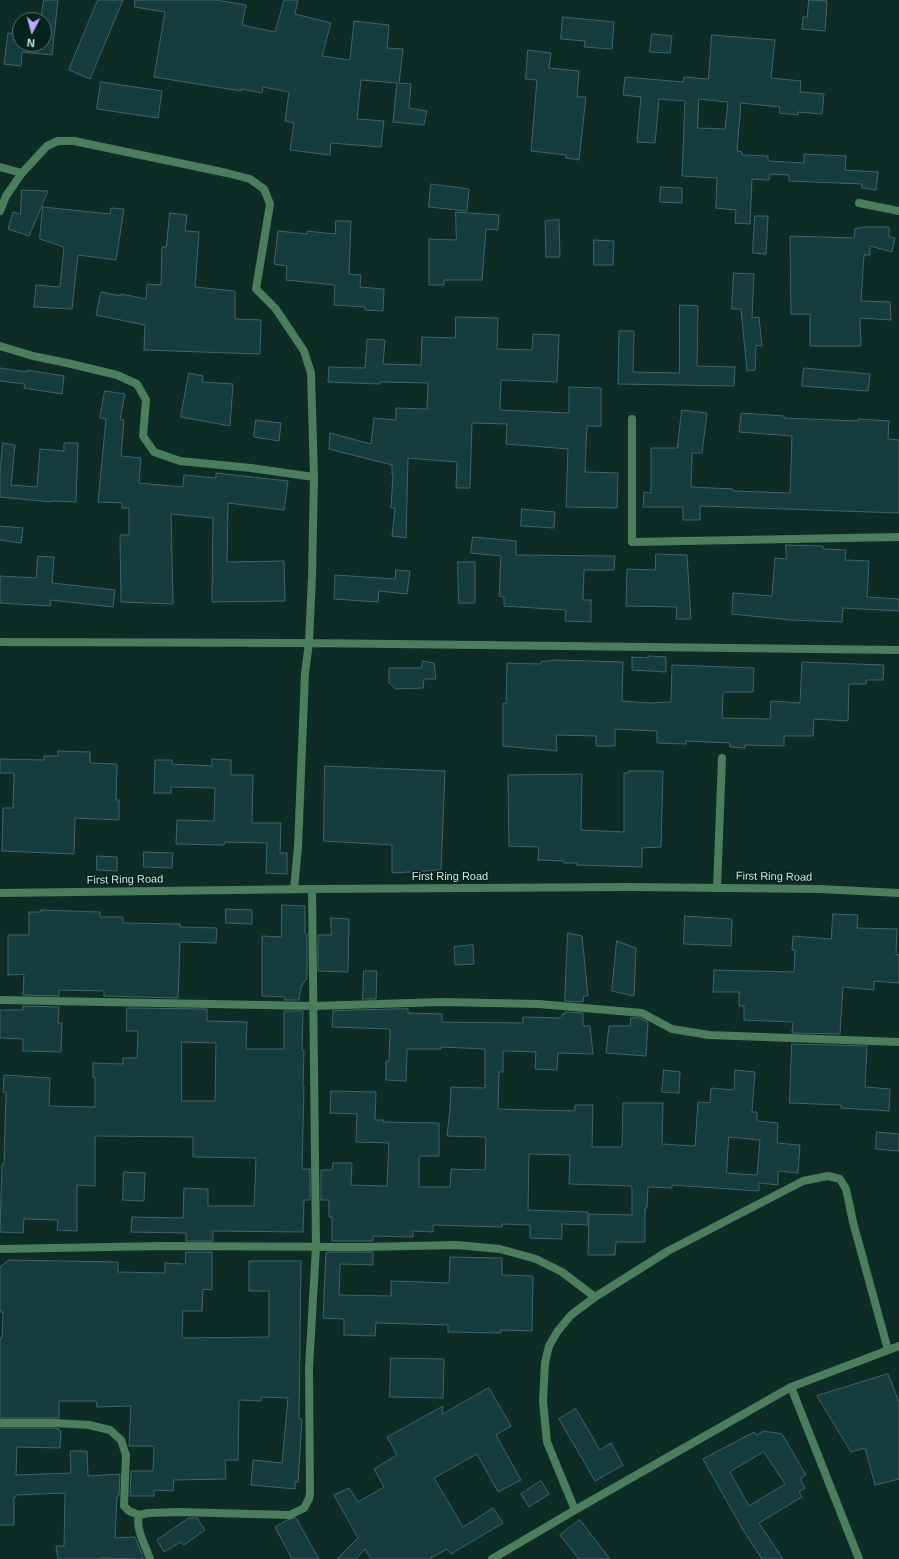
<!DOCTYPE html>
<html>
<head>
<meta charset="utf-8">
<style>
  body { margin:0 }
  #map { position:relative; width:899px; height:1559px; overflow:hidden; background:#0c2c25; font-family:Arial,sans-serif }
  canvas { display:block }
  .north { position:absolute; left:12px; top:12px; width:40px; height:40px; box-sizing:border-box; background:#02221c; border:1px solid #56706a; border-radius:50%; rotate:186deg; font-size:11px; font-weight:700; line-height:16px; text-align:center; color:#d3e4df }
  .north::after { content:''; display:block; margin:auto; width:14px; height:18px; background:#bea9f4; clip-path:polygon(50% 0,100% 100%,50% 72%,0 100%) }
</style>
</head>
<body>
<div id="map">
<canvas width="899" height="1559"></canvas>
<div class="north">N</div>
</div>
<script>
const c = document.querySelector('canvas').getContext('2d');
c.lineJoin = 'round';
function paint(path, color) {
  c.fillStyle = color;
  c.fill(path, 'evenodd');
}
function strokePath(path, color, width, dash) {
  c.strokeStyle = color;
  c.lineWidth = width;
  c.lineCap = dash ? 'butt' : 'round';
  c.setLineDash(dash || []);
  c.stroke(path);
}
function write(font, color, halo, rows, align = 'center') {
  c.font = font + ' Arial,sans-serif';
  c.lineWidth = 3;
  c.setLineDash([]);
  c.textBaseline = 'middle';
  c.strokeStyle = halo;
  c.fillStyle = color;
  for (const [text, x, y, turn = 0] of rows) {
    c.save();
    c.translate(x, y);
    c.rotate((+turn || 0) * Math.PI / 180);
    c.textAlign = isNaN(turn) ? turn : align;
    if (halo) c.strokeText(text, 0, 0);
    c.fillText(text, 0, 0);
    c.restore();
  }
}
const building = new Path2D(`
  M44,0H58L52,55L22,52L21,66L4,64L8,33L20,34V44H44V20H41Z
  M98,0H123L90,79L69,70Z
  M135,0H216L246,5L242,25L275,32L284,0H298L295,14L331,23L322,56L350,60L354,21L389,25L387,48L403,49L399,83L411,84L409,108L427,111L424,125L393,122L397,83L361,80L357,119L384,121L381,147L331,143L330,155L290,150L294,123L285,121L289,92L263,87L262,93L241,89V91L154,77L165,12L135,7Z
  M809,0L827,1L825,31L802,29L803,17H807Z
  M563,17L614,22L612,49L584,47L585,41L561,39Z
  M652,34L672,36L670,53L650,52Z
  M712,35L775,40L771,78L801,81L800,92L824,94L822,114L798,112V115L779,113L780,107L741,103L737,151L742,152V155L768,156V161L804,163V154L846,156L845,170L878,172L876,190L862,188V184L789,181V175L770,174L769,180L752,179L750,224L735,223L736,210L716,208L717,178L682,176L685,101L659,99L655,143L637,142L641,97L623,95L625,77L683,82L684,77L708,79ZM699,99L728,102L725,129L698,128Z
  M528,50L551,53L549,68L579,71L577,97H586L579,160L566,158V155L531,151L537,80L526,79Z
  M101,82L162,91L158,118L97,109Z
  M431,184L469,189L467,211L429,207Z
  M661,187L682,188V203L660,202Z
  M22,190L48,191L29,236L8,229L13,212L20,214Z
  M43,207L110,214L111,208L124,209L116,260L78,255L72,309L34,307L36,285L60,287L64,247L40,239Z
  M456,212L499,215L498,230L486,229L482,280H444V285H429V239L456,240Z
  M170,213L187,215L185,231L199,232L195,287L235,291V319L261,320L260,354L144,350L145,325L96,315L101,292L121,296V294L146,299L147,284L161,285L162,247H166Z
  M755,216H768L766,254L753,253Z
  M559,220L560,257H546L545,221Z
  M336,221H351L349,274L361,275L360,287L384,289L383,311L365,310V307L334,305L335,285L286,280L287,266L274,264L278,231L307,234V231L335,234Z
  M865,227H889V237L895,238L892,252L870,246V255H864L861,301L890,302L891,320L860,318L861,346H810V314H791L790,236L854,238L855,229Z
  M594,240L614,241L613,265H594Z
  M734,273L754,274L752,318L759,317L762,346L756,345L755,370L747,371L741,309H732Z
  M680,305L698,306L697,366L735,367L734,386L618,384L619,331H634L633,372L679,373Z
  M456,317L498,318L497,349L532,350L533,334L559,335L557,382L501,380L500,410L569,413V387L601,388V426H587L585,472L618,473L617,508L566,507L568,449L506,444L507,424L472,423L470,488H456L457,462L408,458L406,538L392,536L395,508H391L393,474H392V465L329,449L330,433L371,444L374,418L396,420V408L427,409L428,383L380,382V384L328,382L329,367L365,368L367,339L385,340L383,364L421,365L422,337L455,338Z
  M0,368L27,372V370L64,376L62,394L24,388L25,384L0,381Z
  M804,368L870,374L868,391L802,386Z
  M189,373L203,376L202,382L233,384L230,426L181,417Z
  M105,391L125,394L120,419L124,420L121,456L141,458L139,483L183,487L184,475L216,478V473L288,481L284,510L228,503L227,562L284,561L285,601L212,602L213,518L171,514L173,604L121,602L120,535H129V508H122V503L98,502L106,419L100,418Z
  M682,410L707,413L702,453H692L691,487L733,489V491L790,493L792,436L739,432L741,413L784,416V418L858,421V419L889,421L888,439L899,440V513L700,506V520H683V507H643L644,492L651,493V448H677Z
  M256,420L281,423L279,441L254,437Z
  M3,443L15,445L11,485L37,487L40,449L64,451V443H78L76,502L52,501V502L0,497V473Z
  M522,509L555,512L554,528L521,526Z
  M0,526L23,528L21,543L0,540Z
  M473,537L516,541V555L615,556L614,570H584L583,600H591V622L565,621L566,610L504,606V597L499,596L501,556L471,553Z
  M786,545L823,546V549L846,550L845,560L869,561L867,597L899,599V611L843,608L842,622L791,620L732,614L733,593L772,596L775,558L786,559Z
  M656,554L687,555L691,619H676L677,607L626,606L627,569L655,570Z
  M38,556L54,557L52,583L115,590L113,607L51,600L50,606L0,603V576L36,578Z
  M458,562H475V603H459Z
  M396,570L410,571L407,594L379,591L378,602L334,599L335,575L395,579Z
  M648,656L666,657V672L632,670V657L648,658Z
  M556,660L623,662L622,701L649,703L671,702L672,665L754,668L753,692H723L722,718L770,719L771,701L800,703L802,662L884,665L883,680H866V684H849L848,721L814,719L813,736H784V746L745,745V748L730,747V743L686,741V744L657,743V731L615,729V746H596V736L556,735L557,751L503,746V703L506,704L507,663L541,664V662Z
  M423,661L434,663L436,679H424L423,688L396,689L389,683V668H421Z
  M58,751L90,752V763L117,764L116,800H119V820L75,818L74,854L2,851L3,808H13L14,773H0V759L44,760V756H58Z
  M212,759L231,760V775H253L252,823H281L280,853H287V874L266,873L267,843L225,842L224,845L176,844L177,820L214,821L215,788L171,787V793H154L155,760H172V764L212,766Z
  M325,766L445,771L441,870L392,873V845L324,841Z
  M629,771H663L661,847L642,848V867L576,865L577,863H564V861L538,860L539,847L509,846L508,775L582,774L581,830L624,832V773H629Z
  M144,852L173,853L172,868L144,867Z
  M97,856L117,857V871L97,870Z
  M282,905L305,906V934H307V978L301,987L299,1000H285V997L262,996V936L281,937Z
  M226,909L252,910V924L226,923Z
  M41,910L100,912V917H123V923L180,924V927L217,928L216,943L180,942L178,998L104,996V991L59,990V996L23,995L24,974L8,975V935H29V912H41Z
  M833,914L858,915L857,928L897,929L896,954L899,955V983L874,981V990L843,987L840,1034L792,1033L793,1022L744,1020V1006H739V992H713L714,970L794,972L795,950H792L793,936L831,939Z
  M685,916L732,919L731,946L684,944Z
  M331,918L349,919L348,972L318,971V935H331Z
  M568,933L582,936L588,996H584L583,1002L565,1001Z
  M617,941L636,948L634,996L612,991Z
  M473,945L474,964L455,965L454,947Z
  M364,971H377L376,999H363Z
  M23,1006L59,1007L58,1023H62L61,1052L23,1051V1039L0,1038V1010H23Z
  M127,1008L207,1009V1021L247,1022L246,1049H284V1011H303L302,1050H304L303,1086H304L302,1169H310V1200H304L303,1232L213,1231V1241H186V1233L131,1232L132,1217L183,1218L184,1188L208,1189V1206H254L256,1158L193,1157V1137L95,1136V1186L77,1185V1231L57,1230L58,1220L24,1219L23,1233L0,1232L2,1164H4L6,1092H3L4,1075L50,1078L49,1106L95,1107V1077H93V1063L123,1064V1058H137L138,1031H127ZM182,1042L216,1043L215,1101H182Z
  M408,1009V1013L442,1014V1022L523,1023V1017L562,1018V1014H565V1012L583,1013V1026H590L593,1054L558,1053L557,1070L535,1069L536,1052L503,1051V1072H499L498,1109L575,1111V1105H593L592,1147H622L623,1103H663L662,1144L695,1146L698,1102L710,1103L711,1088L734,1090L735,1070L755,1072L752,1112H757V1121L778,1123L777,1143L800,1145L798,1173L778,1171V1185L759,1183V1191L672,1185V1188L648,1187L647,1208H645V1242H616L615,1255H588L589,1214L632,1215V1187L631,1186L569,1184L570,1155L529,1154L528,1210L588,1212V1225L562,1224V1239L530,1238V1225L502,1224V1227L433,1225V1232L413,1231V1237L373,1236V1241H332V1217H329V1200H321V1170H332L333,1163H352L351,1185L387,1186L389,1143L356,1142L357,1114L330,1113L331,1091L376,1092L375,1120H384L383,1122L439,1123V1156H419V1187H450L451,1169L485,1170L486,1137L447,1136L450,1109L451,1087L485,1088V1049L441,1047V1049H407L406,1081L386,1080V1061H389L390,1029L332,1027L333,1011ZM729,1137L760,1140L757,1175L727,1173Z
  M631,1018H640L648,1022L646,1056L606,1053L609,1026H630Z
  M792,1044L867,1046L865,1087L890,1089L889,1111L841,1108V1105L790,1103Z
  M664,1070L680,1072L679,1093L662,1092Z
  M877,1132L899,1134V1151L876,1149Z
  M124,1172L145,1173L144,1201L123,1200Z
  M186,1252H212V1290L203,1289L202,1311H183L182,1338L269,1337V1291H249V1261H301L299,1419H302L298,1482H295V1489L251,1485L253,1460L282,1463L288,1398L261,1397V1401L239,1400L238,1460H225L226,1479L174,1480L173,1491L154,1490V1496H130L131,1471H153L154,1446H129L131,1406L97,1407L96,1401H59V1418H0V1338H2L3,1312H0V1267L9,1260L118,1262V1272L165,1273V1263L185,1264Z
  M331,1252H373V1265L340,1264L339,1295L391,1296V1281L449,1283L450,1257L502,1258V1275L533,1276L532,1331L501,1330V1333L448,1332V1325L376,1323L375,1336L344,1335V1319L323,1318L326,1253Z
  M391,1358L444,1359L443,1398L390,1397Z
  M888,1374L899,1402V1479L875,1485L865,1448L851,1452L817,1396Z
  M489,1388L511,1426L496,1435L521,1480L498,1492L477,1454L434,1478L463,1527L493,1508L503,1523L451,1554L447,1549L429,1559H371L365,1549L356,1559H337L358,1538L334,1495L349,1488L358,1502L384,1487L374,1469L397,1455L387,1437L443,1406L442,1414Z
  M576,1409L600,1450L611,1443L623,1465L595,1481L559,1419Z
  M0,1428H55L59,1429V1431H61L60,1448L17,1447L16,1475L71,1473L70,1451H87L88,1476L120,1474L119,1496H117L115,1538L135,1537L142,1554L143,1559L99,1558V1559H58L56,1546H64L65,1493L16,1495V1497H14V1525H0Z
  M764,1431L782,1434L806,1475L800,1479L805,1488L799,1492L802,1497L759,1523L783,1559H762L743,1530L703,1459L754,1432L756,1435ZM764,1452L785,1484L749,1506L730,1472Z
  M541,1481L549,1494L529,1507L521,1494Z
  M189,1518H197L205,1530L184,1545L181,1542L164,1552L157,1540Z
  M296,1518L319,1559H292L275,1527L287,1520Z
  M580,1520L610,1559H579L560,1535Z`);
const minor = new Path2D(`
  M0,167L22,173
  M859,203L899,211
  M0,211L6,196L22,173L47,146L58,141H74L227,173L250,179L264,189L270,204L256,289L275,308L290,330L304,351L311,373L314,477L312,576L309,643L305,673L298,847L294,889
  M0,346L33,356L67,363L117,375L137,384L146,400L143,436L154,452L180,461L251,468L314,477
  M632,419V542L899,537
  M0,642L309,643L899,650
  M717,888L722,758
  M0,1000L314,1006L442,1002L539,1004L642,1013L672,1029L709,1035L899,1042
  M0,1249L163,1246L363,1247L457,1245L500,1249L536,1259L562,1272L595,1297
  M791,1387L859,1559
  M0,1423H55L89,1425L110,1430L121,1440L126,1455L124,1506L129,1511L139,1515L148,1513L178,1512L290,1515L304,1508L309,1499L310,1493L309,1368L316,1247L312,889
  M575,1510L547,1442L543,1401L545,1363L549,1346L557,1332L571,1315L595,1297L668,1251L803,1181L828,1176L840,1179L846,1189L853,1222L888,1350
  M139,1515C135,1529 146,1546 150,1559
  M492,1559L575,1510L791,1387L899,1346`);
const tertiary = new Path2D(`
  M0,893L312,889L629,887L819,889L899,893`);
const streetNames = [
  ["First Ring Road",450,877],
  ["First Ring Road",774,877,1],
  ["First Ring Road",125,880,-1]
];
paint(building, '#163c3e');
strokePath(building, '#426466', 1);
strokePath(minor, '#4c7d5c', 8);
strokePath(tertiary, '#4c7d5c', 8);
write('11px', '#d3e4df', '#02221c', streetNames);
</script>
</body>
</html>
